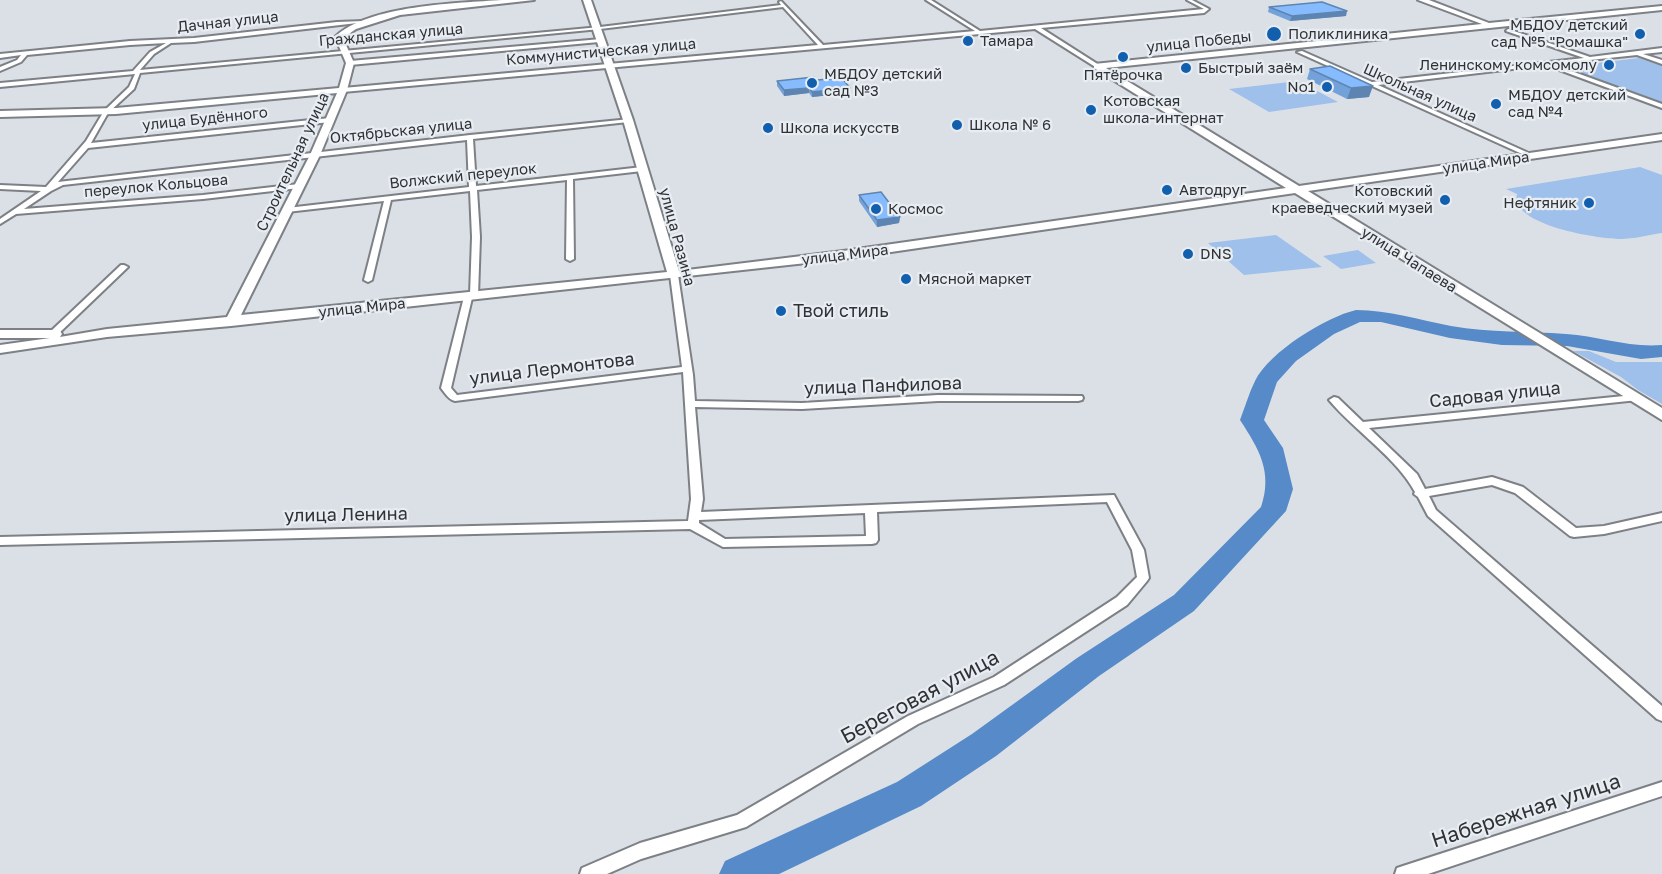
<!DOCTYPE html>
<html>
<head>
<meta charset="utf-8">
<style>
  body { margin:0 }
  canvas { display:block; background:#dbe0e6 }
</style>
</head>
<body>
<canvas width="1662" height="874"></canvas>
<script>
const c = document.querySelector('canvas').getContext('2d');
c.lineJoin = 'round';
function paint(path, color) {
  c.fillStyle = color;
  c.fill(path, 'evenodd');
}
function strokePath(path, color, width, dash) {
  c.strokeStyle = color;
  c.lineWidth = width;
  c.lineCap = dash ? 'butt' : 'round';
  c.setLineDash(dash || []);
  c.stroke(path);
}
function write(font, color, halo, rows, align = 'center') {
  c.font = font + ' "Golos Text",sans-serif';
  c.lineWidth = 4.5;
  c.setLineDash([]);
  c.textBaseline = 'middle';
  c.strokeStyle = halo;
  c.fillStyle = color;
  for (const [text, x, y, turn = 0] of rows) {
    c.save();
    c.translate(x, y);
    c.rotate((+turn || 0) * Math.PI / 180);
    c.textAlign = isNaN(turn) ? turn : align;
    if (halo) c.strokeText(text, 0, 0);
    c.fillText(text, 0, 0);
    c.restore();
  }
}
const green = new Path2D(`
  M1639,58L1662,66V103L1563,67Z
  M1298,81L1338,102L1269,112L1229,89Z
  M1640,167L1662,175V233C1648,235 1634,239 1620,239C1599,239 1509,225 1517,194L1506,189Z
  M1276,235L1322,267L1244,275L1208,243Z
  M1358,250L1376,263L1341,269L1323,256Z
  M1573,351H1589L1616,362H1662V404L1638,390L1621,377Z`);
const river = new Path2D(`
  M1356,310C1389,310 1419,320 1451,326C1491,333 1527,331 1566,334C1599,336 1629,348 1662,345V357L1641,359L1567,346L1502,345L1450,338L1381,322H1360L1334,334L1296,361L1277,382L1264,420L1283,448L1293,489L1286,511L1194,611L1099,676L996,756L921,806L779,874H719L725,861L897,782L972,734L1077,658L1174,595L1261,507C1273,472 1259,449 1240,420C1245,407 1249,393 1255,381C1269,352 1326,317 1356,310Z`);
const street = new Path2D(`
  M926,0H931L980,31L1204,9L1187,0H1192L1209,9L1204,13L1041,28L1099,65L1097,68L1035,29L343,92L340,90L343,88L818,45L783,7L600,29L140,73L134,89L108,113L91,143L330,118L333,120L330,122L88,148L58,182L470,135L630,119L631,120L628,122L473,139L476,186L642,167L645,169L642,171L573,179L574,259L570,261L566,259L567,180L477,190L480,237L478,296L477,298H472L451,388L457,395L682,367L670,275L674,273L678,275L693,375L695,401L802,403L938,395L1082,396L1083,398L1082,400L1078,401H938L802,409L695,407L703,499L701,512L1114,495L1144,550L1149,578L1147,581L1127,605L1004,685L918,724L746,827L641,859L607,874H580L582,868L640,843L737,815L908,716L994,677L1117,597L1137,577L1132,550L1107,502L877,512L878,540L876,543L872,544L723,547L690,529L0,545V537L688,521L691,499L683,372L455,401C449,400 445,393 441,388L464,297L470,295L472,237L470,191L391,200L372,280L368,282L364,280L384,201L287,212L283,210L287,208L469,187L467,140L63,185L51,191L24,209L203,195L299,184L303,186L299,188L203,199L16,214L0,224V219L41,191L0,189V185L46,187L86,141L104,111L129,87L135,74L0,87V83L133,71L150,52L166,43L130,45L27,55L21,62L0,71V67L17,60L21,55L0,58V54L130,41L194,38L337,22L364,21L366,22L194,42L171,43L154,54L140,70L600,27L781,5L779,2L781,1L823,45L975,31ZM865,513L866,536L725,539L699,523V520Z
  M1508,29L1590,57L1662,48V52L1643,54L1662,60V64L1637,55L1552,64L1662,104V108L1546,65L1378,85L1533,155V157L1531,158L1297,52L1302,51L1372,82L1584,58L1506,31Z
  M601,39L599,42L350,65L347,63L350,61Z
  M121,265H124L128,267L56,336H50L48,334L50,332Z
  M1634,395L1639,398L1638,400L1369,428L1417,474L1425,489L1492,477L1523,487L1576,528L1604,526L1662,513V521L1604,534L1574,537L1570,536L1515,493L1492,485L1429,496L1436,510L1662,706V721L1657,719L1428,516L1418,497L1414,494L1415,492C1397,458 1354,430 1329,400L1334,397L1338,398L1363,422Z
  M1662,782V796L1428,874H1395L1397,868L1403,866Z`);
const secondary = new Path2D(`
  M502,0H534L400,15L356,29L343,38L354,63L347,90L320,155L241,315L667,272L623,120L583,0H591L633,120L679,271L843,251L1286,188L1094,68V64L1482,24L1418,0H1429L1489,23L1662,6V10L1106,68L1299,186L1662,134V140L1308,191L1662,408V420L1295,193L843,259L231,326L107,337L0,353V345L50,338H0V330H55L60,331L62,334L60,337L107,329L227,317L310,155L337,93L116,114L0,117V111L116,108L339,88L346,63L335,37C368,5 458,3 502,0Z`);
const wall = new Path2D(`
  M1269,7L1346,16L1290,21L1268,12Z
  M1310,69L1369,97L1347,99L1307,79Z
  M777,81L850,88V93L812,97L809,93L784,96L777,86Z
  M859,195L900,217L899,223L877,227L859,201Z`);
const shadedWall = new Path2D(`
  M1347,11L1346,16L1290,21L1292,16Z
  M1373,86L1369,97L1347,99L1351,88Z
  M809,88V93L784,96V90Z
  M850,88V93L812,97V92Z
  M900,217L899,223L877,227V220Z`);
const building = new Path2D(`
  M1322,2L1347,11L1292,16L1269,7Z
  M1330,66L1373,86L1351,88L1310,69Z
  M814,77L817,80L842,78L850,88L812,92L809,88L784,90L777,81Z
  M881,192L900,217L877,220L859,195Z`);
const markers = [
  [1274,34,8,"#125fae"],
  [1640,34,6,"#125fae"],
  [968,41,6,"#125fae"],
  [1123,57,6,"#125fae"],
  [1609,65,6,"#125fae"],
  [1186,68,6,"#125fae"],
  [812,83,6,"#125fae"],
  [1327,87,6,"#125fae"],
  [1496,104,6,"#125fae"],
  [1091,110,6,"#125fae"],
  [957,125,6,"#125fae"],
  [768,128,6,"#125fae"],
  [1167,190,6,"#125fae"],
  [1445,200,6,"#125fae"],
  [1589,203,6,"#125fae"],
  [876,209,6,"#125fae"],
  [1188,254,6,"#125fae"],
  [906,279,6,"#125fae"],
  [781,311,6,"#125fae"]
];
const farStreetnames = [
  ["Дачная улица",228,22,-6],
  ["Гражданская улица",391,35,-5],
  ["улица Победы",1199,42,-6],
  ["Коммунистическая улица",601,52,-5],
  ["Школьная улица",1420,93,24],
  ["улица Будённого",205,119,-6],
  ["Октябрьская улица",401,131,-6],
  ["Строительная улица",293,162,-65],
  ["улица Мира",1486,163,-8],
  ["Волжский переулок",463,176,-6],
  ["переулок Кольцова",156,186,-5],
  ["улица Разина",677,237,75],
  ["улица Мира",845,255,-7],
  ["улица Чапаева",1409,260,32],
  ["улица Мира",362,308,-6]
];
const farPoinames = [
  ["МБДОУ детский",1628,25,"right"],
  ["сад №5 \"Ромашка\"",1628,42,"right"],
  ["Поликлиника",1288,34],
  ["Тамара",980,41],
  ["Ленинскому комсомолу",1597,65,"right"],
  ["Быстрый заём",1198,68],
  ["МБДОУ детский",824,74],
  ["сад №3",824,91],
  ["Пятёрочка",1123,75,"center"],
  ["No1",1315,87,"right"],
  ["МБДОУ детский",1508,95],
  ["сад №4",1508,112],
  ["Котовская",1103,101],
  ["школа-интернат",1103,118],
  ["Школа № 6",969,125],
  ["Школа искусств",780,128],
  ["Автодруг",1179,190],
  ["Котовский",1433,191,"right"],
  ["краеведческий музей",1433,208,"right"],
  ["Нефтяник",1577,203,"right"],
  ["Космос",888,209],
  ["DNS",1200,254],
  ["Мясной маркет",918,279]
];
const poiNames = [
  ["Твой стиль",793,311]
];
const streetNames = [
  ["улица Лермонтова",552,369,-7],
  ["улица Панфилова",883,386,-2],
  ["Садовая улица",1495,395,-6],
  ["улица Ленина",346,515,-1]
];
const nearStreetnames = [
  ["Береговая улица",920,697,-28],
  ["Набережная улица",1526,811,-18]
];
paint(green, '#9ec0eb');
paint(river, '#578ac8');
strokePath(street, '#7d8186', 4);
strokePath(secondary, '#7d8186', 4);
paint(street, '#fff');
paint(secondary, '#fff');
paint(wall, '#73a2da');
paint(shadedWall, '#5e84b1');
paint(building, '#86bcfd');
strokePath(building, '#5e84b1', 1.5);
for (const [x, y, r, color] of markers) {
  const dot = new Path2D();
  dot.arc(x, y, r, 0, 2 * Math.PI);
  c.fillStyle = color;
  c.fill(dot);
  strokePath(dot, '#e8edf3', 2);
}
write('15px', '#303234', '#e8edf3', farStreetnames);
write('15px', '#303234', '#e8edf3', farPoinames, 'left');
write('18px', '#303234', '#e8edf3', poiNames, 'left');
write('18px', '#303234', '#e8edf3', streetNames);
write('21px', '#303234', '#e8edf3', nearStreetnames);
</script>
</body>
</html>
